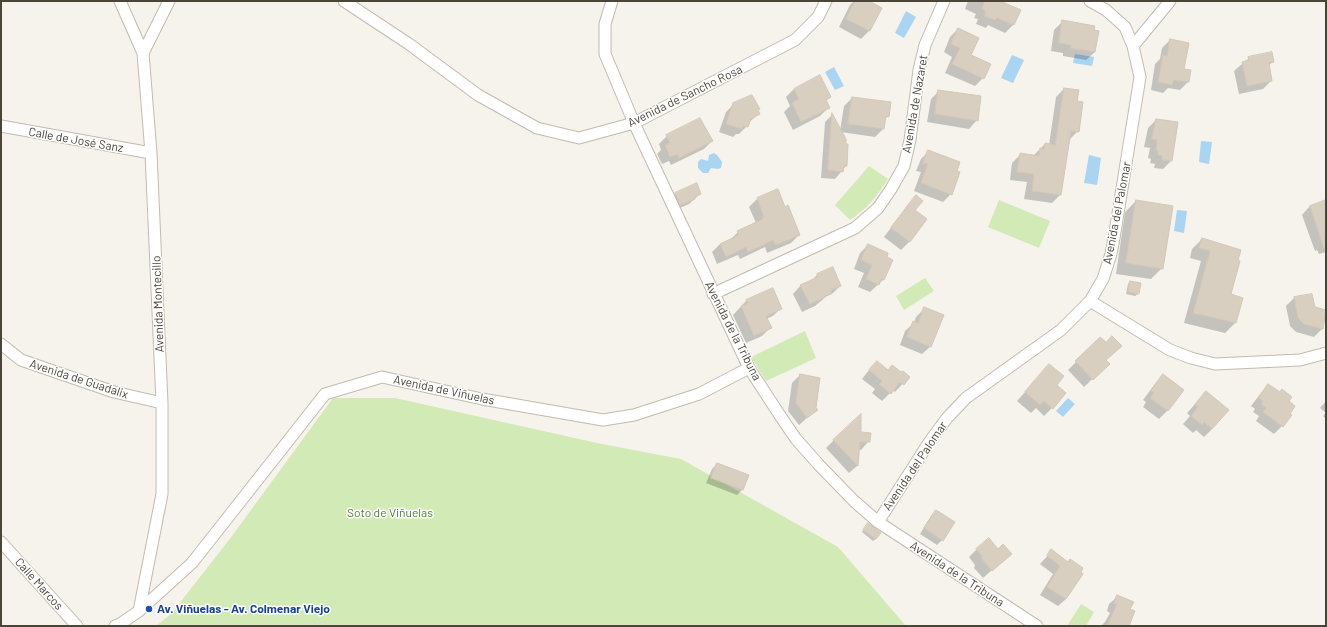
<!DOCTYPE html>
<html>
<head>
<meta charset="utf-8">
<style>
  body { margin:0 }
  #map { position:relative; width:1327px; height:627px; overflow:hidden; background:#f6f3ec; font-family:Barlow,sans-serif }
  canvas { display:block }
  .frame { position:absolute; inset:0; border:2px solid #4b4439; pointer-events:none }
</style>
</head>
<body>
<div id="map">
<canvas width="1327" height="627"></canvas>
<div class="frame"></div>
</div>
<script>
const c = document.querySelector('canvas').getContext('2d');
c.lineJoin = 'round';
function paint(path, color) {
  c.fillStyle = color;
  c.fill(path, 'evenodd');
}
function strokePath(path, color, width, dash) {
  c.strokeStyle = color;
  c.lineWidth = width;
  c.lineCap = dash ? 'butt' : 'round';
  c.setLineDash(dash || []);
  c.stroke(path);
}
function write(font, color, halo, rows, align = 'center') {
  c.font = font + ' Barlow,sans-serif';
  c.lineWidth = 3;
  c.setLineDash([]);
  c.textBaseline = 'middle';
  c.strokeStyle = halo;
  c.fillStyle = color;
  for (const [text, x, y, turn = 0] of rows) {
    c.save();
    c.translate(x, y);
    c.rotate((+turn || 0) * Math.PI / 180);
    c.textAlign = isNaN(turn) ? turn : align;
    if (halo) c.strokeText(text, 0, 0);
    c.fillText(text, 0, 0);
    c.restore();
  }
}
const green = new Path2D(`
  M869,166L888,179C877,196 867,209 850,220L835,205Z
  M999,200L1050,221L1039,248L988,227Z
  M925,278L934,291L904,310L896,296Z
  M805,331L816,358L766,381L751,357Z
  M333,398H395L597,443L681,459L838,547L906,626H156L171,614L229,540Z
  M1081,604L1094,612L1086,626H1067Z`);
const water = new Path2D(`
  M906,11L916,17L904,38L895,33Z
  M1075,54L1094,57L1092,66L1073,63Z
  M1012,55L1024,60L1013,83L1001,78Z
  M834,67L844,86L835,90L825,72Z
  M1201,141L1212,142L1209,164L1199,162Z
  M714,153L717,155L722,162L721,168L718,169L711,168L708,173H703L698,168V162L701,159L708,161L709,155Z
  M1089,155L1101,158L1097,185L1084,183Z
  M1177,210L1187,211L1184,233L1174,231Z
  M1068,398L1075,404L1063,417L1056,411Z`);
const shadow = new Path2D(`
  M854,1H867L880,8L869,31L861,39L839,27L850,5Z
  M968,1H998L1019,10L1013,25L1005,33L988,25L986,28L976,24L978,19L974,18L976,14L965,9Z
  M1063,21L1095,52L1086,60L1063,56V53L1051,51L1054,30Z
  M958,29L970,55L983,78L975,86L945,73L952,57L944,52L950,37Z
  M1170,40L1183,69L1190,71L1188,82L1180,90L1168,88L1163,93L1151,90L1155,64L1160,59L1162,48Z
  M1249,58L1273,62L1268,66L1271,81L1263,89L1239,94L1234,71Z
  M794,89L830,97L825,102L828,108L820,116L793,130L784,112L790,106L786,97Z
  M1064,89L1076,102L1078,131L1070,139H1068L1060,195L1052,203L1024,199L1027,182L1010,180L1012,163L1020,155L1033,156L1045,144L1049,145L1056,97Z
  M939,91L977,120L969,129L927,122L931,99Z
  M852,98L888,116L884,120L883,129L875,137L841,132L846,166L835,179L821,178L825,122L832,115L840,131L844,106Z
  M734,104L757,110L759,114L748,123L747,126L739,134H736L733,137L719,132L726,112Z
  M1156,120L1171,161L1163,169L1154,168L1155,164L1150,163L1151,159L1148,158L1150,148L1144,147L1148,128Z
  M667,136L712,141L704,149L671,165L669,161L662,164L657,154L661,150L659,144Z
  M929,151L951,194L943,202L914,191L921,172L916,171L921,159Z
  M777,190L784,208L799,235L791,243L767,253L765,247L740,259L738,255L717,264L712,252L720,244L730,240L738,232L756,223L749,207L757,199Z
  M676,194H700L689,204L675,210L670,199Z
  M916,197L914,211L926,220L909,242L901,250L884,237L908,205Z
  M1136,201L1162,268L1151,279L1116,274L1125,212Z
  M1326,201V252L1319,254L1317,250L1315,251L1302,215L1310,206Z
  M1202,239L1240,251L1229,295L1235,323L1225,333L1184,323L1201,261L1190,258L1192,249Z
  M868,245L883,280L870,292L858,287L864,273L854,269L860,253Z
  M817,275L840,286L832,294L827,296L815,306L802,312L793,294L801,285L811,281Z
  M1130,282L1138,294L1135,296L1126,294L1128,284Z
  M1294,298L1314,308L1326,312L1322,329L1314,337L1296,332L1290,326L1286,306Z
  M747,300L781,308L773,316L766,319L770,328L762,336L746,343L733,315Z
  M924,309L931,346L922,354L900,345L905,331L914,323L916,317Z
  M1100,338L1105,360L1108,364L1084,387L1068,370Z
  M1049,365L1055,385L1052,408L1044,416L1036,408L1031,413L1017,401Z
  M869,370L901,374L909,377L895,392L893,390L882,401L872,393L875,389L862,379Z
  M800,375L816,410L799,425L788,411L792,383Z
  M1163,376L1182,390L1167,411L1159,419L1143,407L1146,402L1143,400L1155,384Z
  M1269,385L1288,401L1282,426L1274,434L1256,421L1259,416L1253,412L1255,409L1251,406L1261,393Z
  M1206,392L1212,429L1204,437L1196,430L1193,433L1183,424L1190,416L1187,413Z
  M1326,401V419L1323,416L1326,413L1320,408Z
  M860,433L869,441L861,450H858L857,466L849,473L826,448L834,440Z
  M717,464L748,476L742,490L737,495L706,483L712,469Z
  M936,511L942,540L937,545L920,534L931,516Z
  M866,526L876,539L873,541L862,532Z
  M977,549L998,550L1010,554L983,578L974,568L975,565L969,557Z
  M1052,551L1068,563L1066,599L1058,606L1040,595L1053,574L1040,564Z
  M1118,596L1129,610L1128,626H1101L1105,622L1110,613L1107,611L1109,604Z`);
const building = new Path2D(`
  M855,1H869L882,8L870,31L846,19Z
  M985,1H1000L1021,10L1014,25L997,18L995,20L984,16L986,11L982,9Z
  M1062,20L1095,26L1094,30L1099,31L1095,52L1070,48L1071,45L1059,43Z
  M958,28L979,38L971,55L991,64L984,79L952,64L960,48L951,44Z
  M1170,39L1189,43L1184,69L1191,70L1189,82L1174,80L1172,85L1158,82L1163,55L1167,56Z
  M1272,52L1274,62L1269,63L1272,81L1247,86L1242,62L1249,60L1248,57Z
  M820,75L831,97L826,100L830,108L801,122L792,103L799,99L794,89Z
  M1064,88L1079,90L1077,101L1083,102L1079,132L1071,131L1061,195L1032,191L1034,174L1017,172L1020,153L1039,156L1040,148L1044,149L1045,143L1055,145Z
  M938,90L981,96L978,121L935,114Z
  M752,95L760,109L758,110L760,114L751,119L748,127L743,126L742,129L726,124L733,103Z
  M852,97L891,102L889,117L886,116L884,129L848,124Z
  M832,113L846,139V144H848L847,166H844L843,172L828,170Z
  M700,118L713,141L679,158L677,154L670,157L665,145L670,143L666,135Z
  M1156,119L1178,122L1172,161L1162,160V156L1158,155V151H1156L1157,140L1152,139Z
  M928,150L960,162L957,171L960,172L952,195L921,183L928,164L923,163Z
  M697,183L701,194L694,197L695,199L680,205L675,193Z
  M778,189L785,207L788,205L800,235L776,245L773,240L748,252L746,247L726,257L720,244L739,235L737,231L763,219L762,217H764L757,198Z
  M916,195L923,201L915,210L927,219L910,242L891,228Z
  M1136,200L1173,206L1163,269L1126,263Z
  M1326,200V248L1324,249L1310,206Z
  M1202,238L1241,250L1238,260L1240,261L1231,294L1243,298L1236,323L1193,313L1210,251L1199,248Z
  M868,244L888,253L887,257L893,260L884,280L881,279L879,285L866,279L872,265L861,260Z
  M833,267L841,286L831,290V294L825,296L824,298L810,304L800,285L818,277L817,274Z
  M1130,281L1141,283L1139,294L1128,292Z
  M773,288L782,309L766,316L772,328L754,336L741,306L748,303L746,300Z
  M1312,294L1315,307L1326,310L1323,329L1304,324L1298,318L1294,297Z
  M924,307L944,315L931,347L907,337L913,321L918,323Z
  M1112,336L1122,346L1106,360L1110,364L1093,380L1075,361L1100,337L1106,342Z
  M877,361L888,370L892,365L901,372L903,371L910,377L904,385L900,382L891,394L879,384L882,381L869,370Z
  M1049,364L1064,376L1057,385L1066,393L1053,409L1044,401L1040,405L1025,392Z
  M800,374L820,378L816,408L818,410L807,418L796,403Z
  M1163,374L1184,390L1168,411L1150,398L1154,393L1151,391Z
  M1268,384L1280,392L1282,389L1292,397L1289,401L1295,406L1290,414L1292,415L1283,427L1263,412L1266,408L1261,404L1263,401L1259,398Z
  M1206,391L1229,410L1212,429L1204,422L1202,425L1191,416L1198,407L1195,405Z
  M861,414V432L871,433L870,442H860L858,466L833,440Z
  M717,463L749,475L743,490L711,478Z
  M936,510L955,522L943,541L924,528Z
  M868,523L881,533L876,539L863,530Z
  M989,538L998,549L1003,544L1012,554L992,571L982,559L981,558L982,556L976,549Z
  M1051,549L1068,562L1070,559L1083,568L1081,572L1083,574L1066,599L1047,587L1060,566L1047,556Z
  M1117,595L1134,602L1130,609L1135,611L1129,626H1107L1117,604L1114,603Z`);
const minor = new Path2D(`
  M120,1L143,53
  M344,1L409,44L478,95L537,128L579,138L634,123L795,40L818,17L826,1
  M612,1L605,24V54L634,123L749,368L781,417L796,439L819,465L854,501L878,522L1037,626
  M1133,46L1170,1
  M1,126L151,153
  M713,294L855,228L878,208L891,189L904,166L910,140L919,70L925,45L944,1
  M1090,301L1170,350L1191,358L1215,364L1300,360L1326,353
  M1,344L21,360L114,392L162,403
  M878,522L930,441L947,418L966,398L1061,330L1090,301L1103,279L1111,254L1114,238L1140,77L1133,46L1125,27L1106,10L1090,1
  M1,542L77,626
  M139,611L162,494V403L151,153L143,53L169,1
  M115,626L120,624L139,611L192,563L325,394L382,377L482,399L603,420L634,415L699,394L749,368`);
const markers = [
  [149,609,4,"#1a4fb4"]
];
const streetNames = [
  ["Avenida de Sancho Rosa",685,96,-26],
  ["Avenida de Nazaret",915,104,-80],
  ["Calle de José Sanz",76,140,10],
  ["Avenida del Palomar",1117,213,-79],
  ["Avenida Montecillo",158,304,-92],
  ["Avenida de la Tribuna",733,331,63],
  ["Avenida de Guadalix",79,379,18],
  ["Avenida de Viñuelas",444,390,12],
  ["Avenida del Palomar",915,466,-56],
  ["Avenida de la Tribuna",957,574,33],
  ["Calle Marcos",39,584,48]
];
const parkNames = [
  ["Soto de Viñuelas",390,513]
];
const transitNames = [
  ["Av. Viñuelas - Av. Colmenar Viejo",157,609]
];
paint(green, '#d2eab5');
paint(water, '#a9d4f2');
paint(shadow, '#0003');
paint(building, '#d8cfc1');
strokePath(building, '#d3c7b4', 1);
strokePath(minor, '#c2bbae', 13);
strokePath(minor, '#fff', 11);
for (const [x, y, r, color] of markers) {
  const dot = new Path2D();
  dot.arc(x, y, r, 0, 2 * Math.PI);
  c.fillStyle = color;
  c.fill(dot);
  strokePath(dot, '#fff', 1.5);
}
write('12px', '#4b4439', '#fff', streetNames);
write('12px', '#4a7f2a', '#fff', parkNames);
write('bold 12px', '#164399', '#fff', transitNames, 'left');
</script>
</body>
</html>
